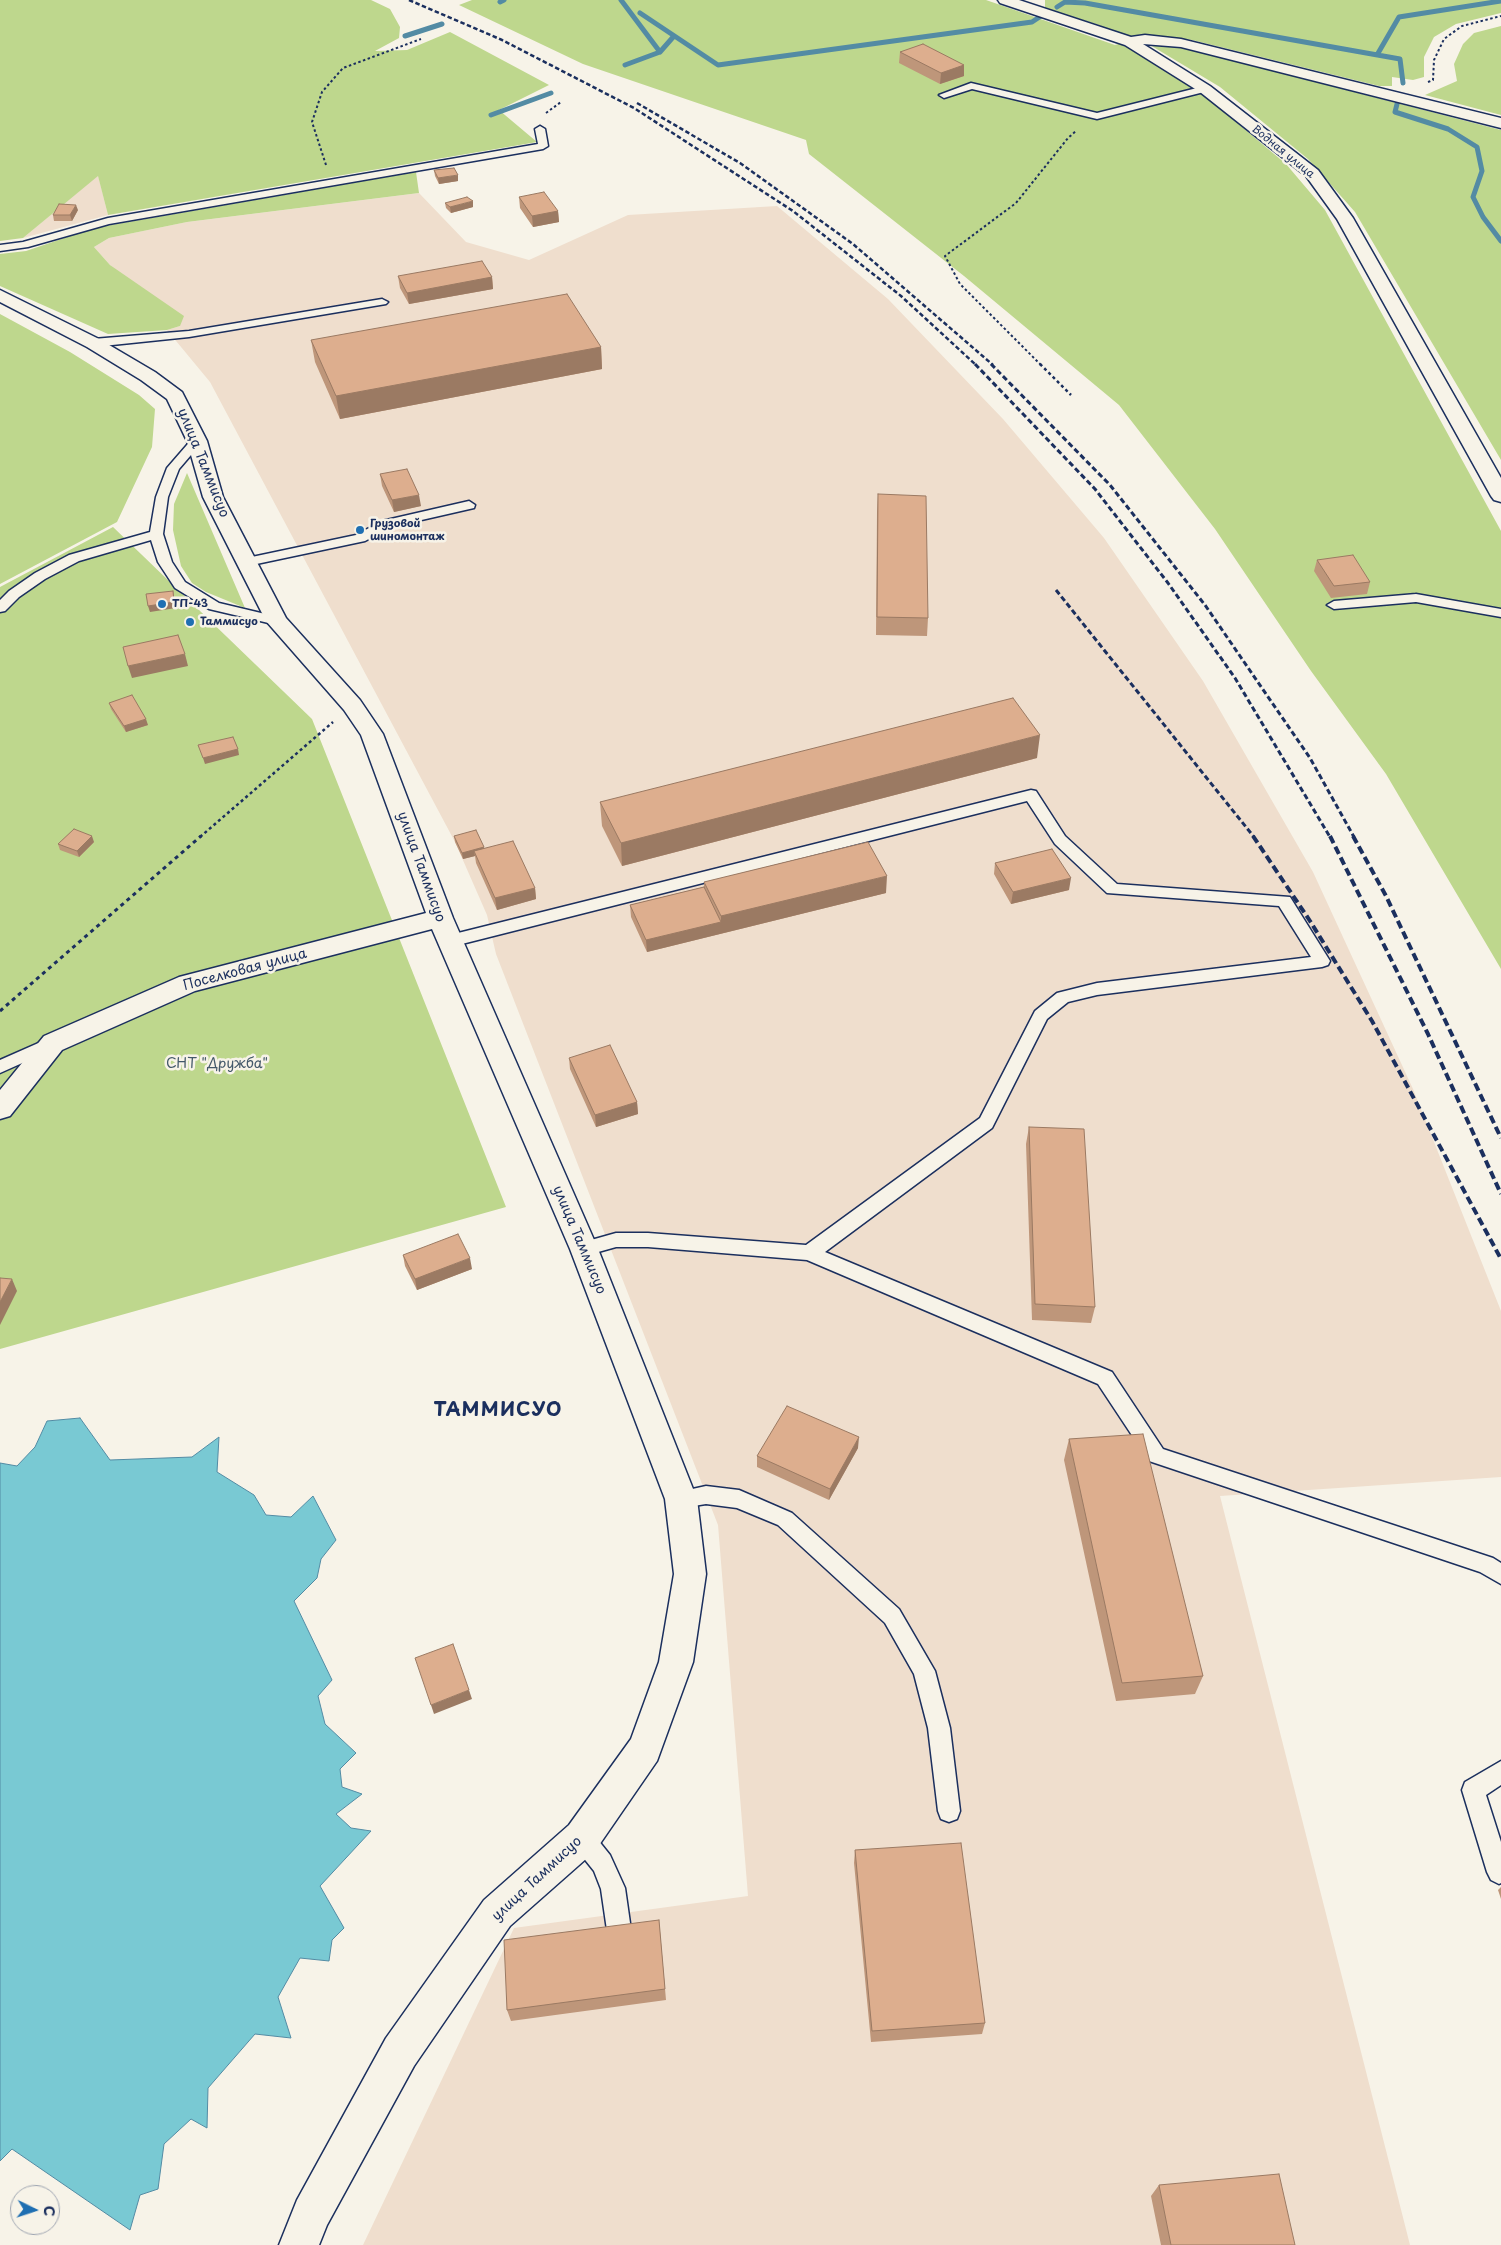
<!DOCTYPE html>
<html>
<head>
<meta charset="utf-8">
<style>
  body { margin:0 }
  #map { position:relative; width:1501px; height:2245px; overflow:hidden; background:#f7f3e8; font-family:"Playpen Sans",sans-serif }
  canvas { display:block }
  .north { position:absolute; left:10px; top:2185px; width:50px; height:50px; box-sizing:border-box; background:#f7f3e8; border:1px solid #9fa5b1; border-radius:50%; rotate:94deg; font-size:14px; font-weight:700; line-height:20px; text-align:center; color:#1b2f5e }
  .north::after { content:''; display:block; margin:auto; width:18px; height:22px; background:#1f6fb2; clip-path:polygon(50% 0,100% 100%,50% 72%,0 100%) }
</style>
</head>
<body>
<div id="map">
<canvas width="1501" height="2245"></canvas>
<div class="north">С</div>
</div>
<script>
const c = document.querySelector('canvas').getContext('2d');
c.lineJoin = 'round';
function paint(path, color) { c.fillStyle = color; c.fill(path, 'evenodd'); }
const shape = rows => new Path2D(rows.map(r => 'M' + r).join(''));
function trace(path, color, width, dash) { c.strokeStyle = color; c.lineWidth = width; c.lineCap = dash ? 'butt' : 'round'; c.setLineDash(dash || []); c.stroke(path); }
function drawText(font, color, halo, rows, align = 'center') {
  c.font = font + ' "Playpen Sans",sans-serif'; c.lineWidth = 5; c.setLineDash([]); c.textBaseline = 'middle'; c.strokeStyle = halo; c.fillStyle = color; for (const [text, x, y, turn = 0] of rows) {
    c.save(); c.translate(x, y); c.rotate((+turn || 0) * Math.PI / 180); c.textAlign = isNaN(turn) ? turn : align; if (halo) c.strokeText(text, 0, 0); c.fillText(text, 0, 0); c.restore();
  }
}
paint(shape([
  [98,175,108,215,23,238],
  [419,193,466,242,529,260,628,215,777,206,888,299,1003,419,1104,538,1203,681,1313,872,1413,1089,1501,1311,1501,1477,1220,1496,1410,2245,363,2245,514,1928,748,1896,718,1525,496,954,487,915,455,842,210,382,167,330,180,326,110,265,94,247,109,238,187,222]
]), '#efdecd');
paint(shape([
  [0,0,371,0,390,9,400,27,399,38,375,51,407,50,450,32,549,85,499,110,537,142,108,215,98,176,23,238,0,241],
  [472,0,986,0,1115,45,1122,43,1198,90,1286,164,1325,210,1501,531,1501,969,1386,774,1311,671,1215,529,1119,405,964,276,809,154,806,140,583,64,459,5],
  [1045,0,1501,0,1501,13,1456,24,1434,37,1424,57,1424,77,1413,80,1392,77,1392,86,1379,86,1192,40,1144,34,1126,37,1099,25,1045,8],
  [1501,26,1501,115,1425,95,1457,81,1454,64,1463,44,1474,33],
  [1150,45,1177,46,1501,130,1501,460,1355,212,1308,159,1220,87],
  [416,172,419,193,187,222,109,238,94,247,110,265,184,316,180,326,167,330,108,334,0,286,0,254,26,251,94,228],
  [0,314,70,352,139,395,155,409,152,447,117,522,0,584],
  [187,473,245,608,206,592,192,583,181,566,173,530,174,504],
  [113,527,312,719,506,1207,0,1349,0,587]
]), '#bed78d');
const water = shape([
  [80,1418,110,1460,192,1457,219,1437,217,1472,254,1495,266,1515,291,1517,313,1496,336,1540,321,1559,317,1578,294,1601,332,1680,318,1696,325,1724,356,1753,340,1769,342,1787,362,1794,336,1814,351,1828,371,1831,320,1886,344,1928,332,1940,329,1961,300,1958,278,1997,291,2038,255,2034,208,2088,207,2128,191,2119,164,2144,158,2189,140,2195,130,2230,12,2149,0,2161,0,1463,17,1466,35,1447,47,1421,80,1418]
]);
paint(water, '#79c9d3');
trace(water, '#538ba4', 1);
trace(shape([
  [621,0,660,52,625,65],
  [500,2,504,0],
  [1057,7,1065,2,1085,3,1400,59,1403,83],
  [640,13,718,65,1032,22,1041,16],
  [405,36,442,24],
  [660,52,674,36],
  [1377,55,1399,17,1501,1],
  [1398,100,1395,112,1448,129,1477,147,1482,171,1473,197,1483,217,1501,241],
  [491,115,551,93]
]), '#538ba4', 5);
const service = shape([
  [971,83,1097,113,1205,86,1210,89,1208,91,1097,119,972,89,944,98,939,95,971,83],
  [540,126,545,129,548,146,543,149,109,224,28,247,0,251,0,245,23,242,108,218,538,144,535,129,540,126],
  [382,299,388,302,386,304,189,337,93,347,87,343,93,339,189,331,382,299],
  [197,437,203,441,179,469,168,497,163,534,172,562,185,582,219,603,282,618,284,621,282,624,277,625,209,609,175,588,158,562,151,540,79,561,45,579,19,597,5,611,0,612,0,600,9,591,35,573,69,555,150,532,156,497,167,468,193,438,197,437],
  [469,501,475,505,474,508,391,527,365,541,247,566,240,562,247,558,356,535,382,521,469,501],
  [1416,594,1501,609,1501,617,1416,602,1334,609,1327,605,1334,601,1416,594],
  [1031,790,1036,791,1065,836,1117,884,1290,897,1330,961,1328,965,1322,967,1097,995,1068,1002,1047,1019,992,1128,825,1252,1112,1372,1163,1449,1493,1558,1501,1563,1501,1584,1480,1572,1149,1461,1098,1384,807,1260,648,1247,616,1247,584,1256,577,1254,575,1249,577,1244,616,1233,648,1233,806,1245,980,1118,1035,1011,1057,993,1097,983,1311,957,1279,906,1107,893,1055,844,1027,801,450,947,444,945,442,941,444,937,450,935,1031,790],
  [52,1037,58,1039,60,1043,58,1047,0,1073,0,1060,52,1037],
  [706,1486,739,1490,792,1513,899,1609,935,1671,950,1728,960,1811,957,1819,949,1822,941,1819,938,1811,928,1728,914,1674,885,1623,778,1525,737,1508,706,1504,681,1508,674,1505,671,1499,674,1493,706,1486],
  [1501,1761,1501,1785,1486,1795,1501,1842,1501,1883,1499,1884,1491,1880,1487,1872,1462,1790,1465,1782,1501,1761],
  [582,1827,590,1830,610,1855,625,1888,632,1937,628,1945,620,1949,612,1945,608,1937,601,1889,594,1871,574,1846,571,1838,574,1830,582,1827]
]);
const minor = shape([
  [998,0,1019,0,1131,37,1145,35,1181,39,1501,118,1501,128,1181,47,1143,44,1210,86,1318,170,1353,218,1501,478,1501,502,1494,500,1491,496,1337,219,1306,176,1200,92,1125,45,1000,3,998,0],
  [0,290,99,339,155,372,182,392,207,441,223,497,286,618,360,700,383,734,453,918,598,1249,697,1499,706,1574,693,1662,657,1761,595,1851,510,1926,414,2066,327,2225,319,2245,279,2245,297,2200,386,2038,484,1900,569,1825,631,1739,659,1662,674,1574,665,1499,570,1249,432,929,195,991,62,1050,10,1116,0,1119,0,1090,44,1036,179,977,426,913,361,735,344,710,266,621,203,497,187,441,167,399,141,380,87,347,0,302,0,290]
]);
trace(service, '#1b2f5e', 3);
trace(minor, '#1b2f5e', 3);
trace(shape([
  [1428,82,1433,80,1434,60,1444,39,1462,26,1501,16],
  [546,113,561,102],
  [326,165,312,122,322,92,343,68,421,39],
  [1041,365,960,284,945,256,1016,203,1068,138,1076,131]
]), '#1b2f5e', 2, [2.5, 2.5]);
trace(shape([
  [1040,364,1071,395],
  [200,837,333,722]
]), '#1b2f5e', 2.5, [3, 3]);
trace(shape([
  [0,1011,201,836]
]), '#1b2f5e', 3, [4, 4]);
paint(service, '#f7f3e8');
paint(minor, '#f7f3e8');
trace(shape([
  [409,0,502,40,634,108,793,211,901,296,976,365],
  [637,103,740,163,853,244,993,365]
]), '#1b2f5e', 2.5, [4.5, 2.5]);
trace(shape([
  [975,364,1095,489,1168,583,1235,678,1330,837],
  [991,364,1110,485,1205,605,1310,758,1354,837],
  [1056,590,1254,837]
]), '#1b2f5e', 3, [5.5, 3]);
trace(shape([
  [1253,836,1310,921,1372,1021,1501,1259],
  [1330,836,1428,1034,1501,1194],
  [1353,836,1386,896,1501,1138]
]), '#1b2f5e', 4, [8, 4]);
paint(shape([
  [900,52,964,65,964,76,940,84,899,63],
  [434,170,458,181,439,184,435,176],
  [519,197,558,211,559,222,533,227,520,208],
  [445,203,473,207,451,213,446,208],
  [78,210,72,221,54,221,53,215],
  [398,276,492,277,493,289,409,304,400,288],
  [311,340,601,347,602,369,340,419,315,362],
  [380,474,421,506,394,512,382,486],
  [878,494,928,618,927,636,876,635,877,512],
  [1317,560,1370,582,1367,594,1331,598,1314,571],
  [109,703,148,725,126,732,111,709],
  [1037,758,622,866,602,826,600,802],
  [454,836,484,848,535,888,536,899,497,910,476,863,475,856,463,859,455,842],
  [94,842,79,857,60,850,58,844],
  [995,863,1069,890,1011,904,994,874],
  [704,882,886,893,647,952,631,917,630,905,704,887],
  [569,1058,637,1102,638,1114,596,1127,570,1069],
  [1029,1127,1095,1307,1091,1323,1032,1320,1026,1144],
  [403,1255,472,1269,417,1290,405,1266],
  [1069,1439,1203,1676,1195,1694,1116,1701,1064,1460],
  [858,1448,829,1500,757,1467,757,1456],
  [855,1850,985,2023,982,2034,871,2042,854,1863],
  [1501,1887,1501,1899,1498,1890],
  [659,1920,666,2000,511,2021,507,2010],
  [1159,2185,1295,2245,1161,2245,1151,2196]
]), '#be967a');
paint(shape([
  [964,65,964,76,940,84,941,73],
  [458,175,458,181,439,184,438,178],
  [473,201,473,207,451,213,450,207],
  [76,205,78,210,72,221,70,215],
  [558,211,559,222,533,227,532,216],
  [492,277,493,289,409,304,407,293],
  [601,347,602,369,340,419,336,396],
  [419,495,421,506,394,512,392,500],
  [173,591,176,608,150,612,148,606],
  [185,654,188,666,132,678,128,666],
  [146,719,148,725,126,732,124,726],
  [1040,735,1037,758,622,866,621,843],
  [238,749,239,755,205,764,203,758],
  [92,836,94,842,79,857,77,851],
  [484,847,485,853,474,851,475,856,463,859,462,853],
  [887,876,886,893,647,952,646,940,721,922,721,916],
  [1071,878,1069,890,1011,904,1013,892],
  [535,888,536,899,497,910,495,898],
  [637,1102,638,1114,596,1127,595,1115],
  [470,1258,472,1269,417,1290,415,1279],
  [12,1279,17,1291,0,1325,0,1302],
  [859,1437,858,1448,829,1500,830,1489],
  [469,1690,472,1699,434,1714,431,1705]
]), '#9b7a63');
const building = shape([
  [923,44,964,65,941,73,900,52,923,44],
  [454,168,458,175,438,178,434,170,454,168],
  [544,192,558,211,532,216,519,197,544,192],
  [467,197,473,201,450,207,445,203,467,197],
  [59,204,76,205,70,215,53,215,59,204],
  [482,261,492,277,407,293,398,276,482,261],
  [567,294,601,347,336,396,311,340,567,294],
  [407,469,419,495,392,500,380,474,407,469],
  [878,494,926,496,928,618,877,617,878,494],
  [1353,555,1370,582,1334,586,1317,560,1353,555],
  [173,591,174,602,148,606,146,594,173,591],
  [178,635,185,654,128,666,123,647,178,635],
  [132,695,146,719,124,726,109,703,132,695],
  [1013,698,1040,735,621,843,600,802,1013,698],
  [233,737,238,749,203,758,198,745,233,737],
  [74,829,92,836,77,851,58,844,74,829],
  [476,830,484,847,462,853,454,836,476,830],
  [513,841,535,888,495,898,474,851,513,841],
  [868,842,887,876,721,916,704,882,868,842],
  [1052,849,1071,878,1013,892,995,863,1052,849],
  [704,887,721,922,646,940,630,905,704,887],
  [610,1045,637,1102,595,1115,569,1058,610,1045],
  [1029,1127,1084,1129,1095,1307,1035,1304,1029,1127],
  [458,1234,470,1258,415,1279,403,1255,458,1234],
  [0,1278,12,1279,0,1302,0,1278],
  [787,1406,859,1437,830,1489,757,1456,787,1406],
  [1143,1434,1203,1676,1122,1683,1069,1439,1143,1434],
  [453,1644,469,1690,431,1705,415,1658,453,1644],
  [961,1843,985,2023,872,2031,855,1850,961,1843],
  [659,1920,665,1989,507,2010,504,1940,659,1920],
  [1279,2174,1295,2245,1171,2245,1159,2185,1279,2174]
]);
paint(building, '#ddae8e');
trace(building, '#9b7a63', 1);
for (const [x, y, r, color] of [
  [360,530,5,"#1f6fb2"],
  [162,604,5,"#1f6fb2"],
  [190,622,5,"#1f6fb2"]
]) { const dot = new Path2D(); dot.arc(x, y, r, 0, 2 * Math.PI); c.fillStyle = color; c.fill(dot); trace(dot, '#f7f3e8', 2); }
drawText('11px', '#1b2f5e', '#f7f3e8', [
  ["Водная улица",1283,152,39]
]);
drawText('bold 11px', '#1b2f5e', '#f7f3e8', [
  ["Грузовой",370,524],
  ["шиномонтаж",370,537],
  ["ТП-43",172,604],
  ["Таммисуо",200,622]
], 'left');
drawText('14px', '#1b2f5e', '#f7f3e8', [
  ["улица Таммисуо",203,463,68],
  ["улица Таммисуо",421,867,70],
  ["Поселковая улица",245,970,-15],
  ["улица Таммисуо",579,1240,67],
  ["улица Таммисуо",537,1879,-43]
]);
drawText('14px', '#44596a', '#f7f3e8', [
  ["СНТ \"Дружба\"",217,1064]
]);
c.letterSpacing = '1px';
drawText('bold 19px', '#1b2f5e', '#f7f3e8', [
  ["ТАММИСУО",498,1411]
]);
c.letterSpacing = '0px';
</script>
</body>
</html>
